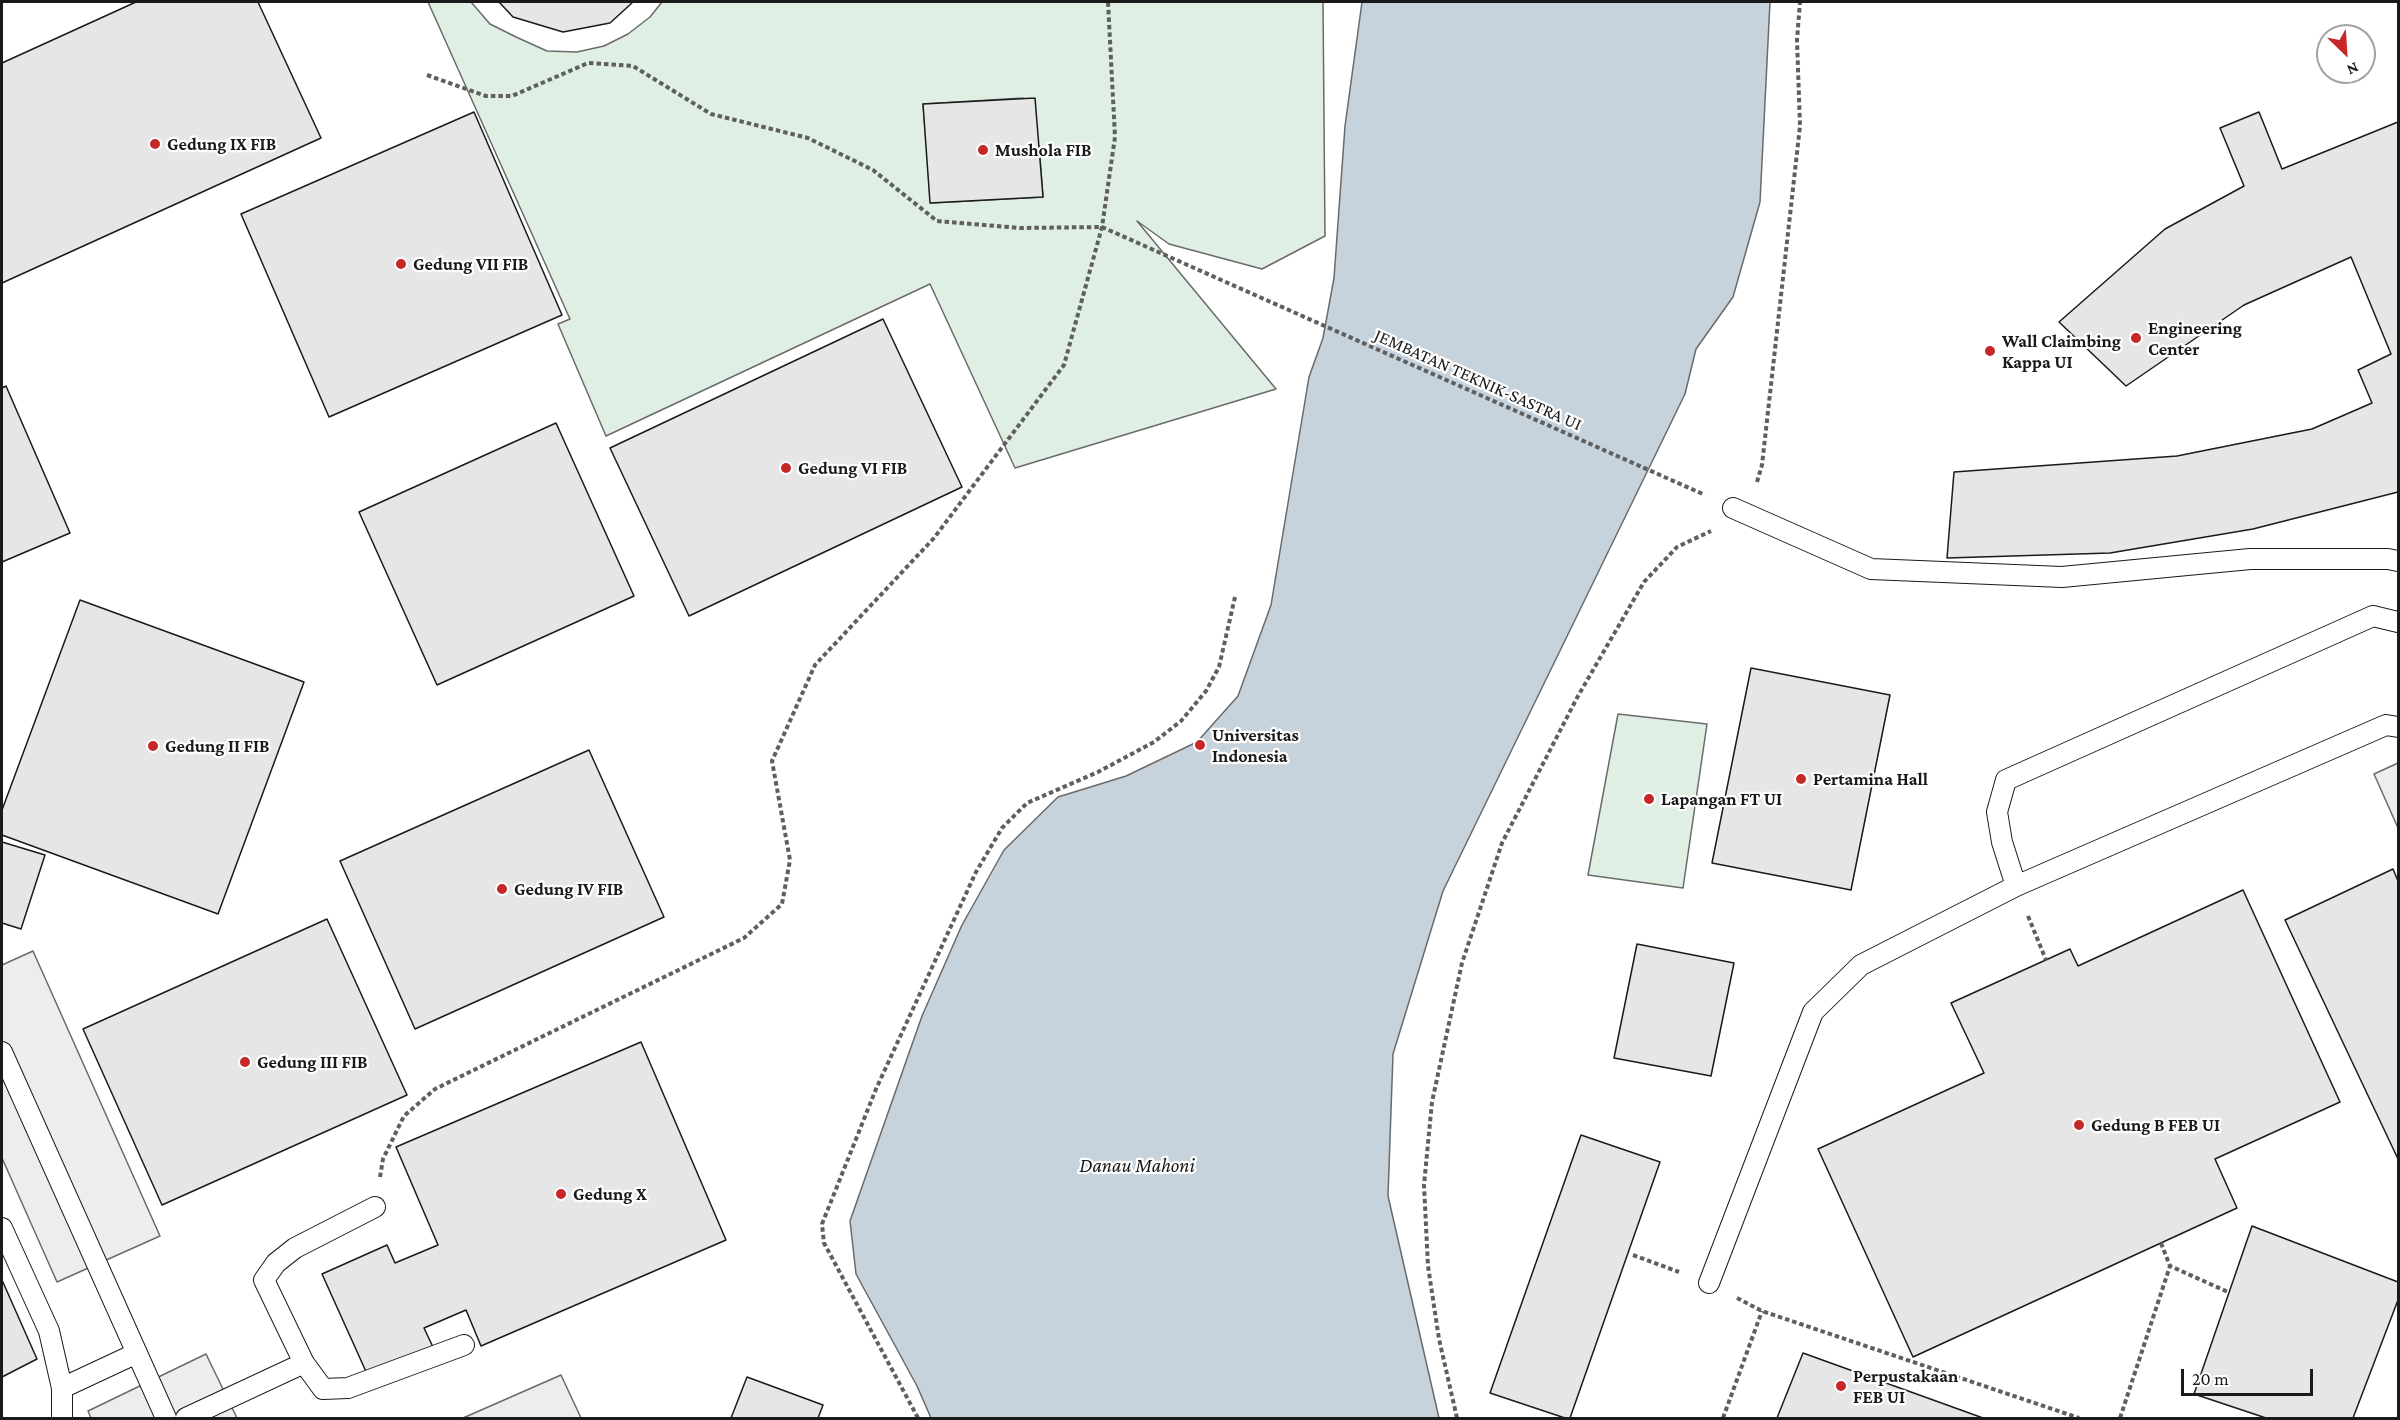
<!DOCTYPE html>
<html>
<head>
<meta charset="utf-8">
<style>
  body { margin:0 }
  #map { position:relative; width:2400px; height:1420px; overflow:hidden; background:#fff; font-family:"Crimson Pro",serif }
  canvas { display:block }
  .frame { position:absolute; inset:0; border:3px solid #1a1a1a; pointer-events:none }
  .north { position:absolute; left:2316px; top:24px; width:60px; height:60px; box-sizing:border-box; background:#fff; border:2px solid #a3a3a3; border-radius:50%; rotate:155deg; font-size:16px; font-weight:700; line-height:24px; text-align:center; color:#1a1a1a }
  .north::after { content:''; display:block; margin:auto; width:21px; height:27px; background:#c62828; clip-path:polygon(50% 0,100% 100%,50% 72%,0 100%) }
  .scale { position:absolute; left:2181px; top:1369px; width:132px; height:27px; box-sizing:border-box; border:3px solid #1a1a1a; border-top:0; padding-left:8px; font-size:18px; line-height:21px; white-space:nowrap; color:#1a1a1a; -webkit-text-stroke:4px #fff; paint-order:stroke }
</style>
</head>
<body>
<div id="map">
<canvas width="2400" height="1420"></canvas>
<div class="frame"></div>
<div class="north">N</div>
<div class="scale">20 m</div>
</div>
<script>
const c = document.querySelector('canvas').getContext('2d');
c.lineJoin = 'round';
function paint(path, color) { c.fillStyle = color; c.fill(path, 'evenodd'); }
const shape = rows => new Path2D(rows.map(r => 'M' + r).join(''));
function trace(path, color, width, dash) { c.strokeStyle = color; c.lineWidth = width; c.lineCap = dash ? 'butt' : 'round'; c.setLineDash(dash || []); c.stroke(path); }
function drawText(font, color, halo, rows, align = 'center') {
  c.font = font + ' "Crimson Pro",serif'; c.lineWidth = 4.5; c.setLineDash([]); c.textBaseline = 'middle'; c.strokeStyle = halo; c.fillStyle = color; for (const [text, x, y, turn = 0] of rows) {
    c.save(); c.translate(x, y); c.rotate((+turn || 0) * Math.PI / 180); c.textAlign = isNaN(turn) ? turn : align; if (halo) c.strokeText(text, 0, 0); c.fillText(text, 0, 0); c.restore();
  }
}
const green = shape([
  [428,2,471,2,490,24,516,37,547,51,577,52,604,46,628,34,650,17,662,2,1323,2,1325,236,1262,269,1169,244,1137,221,1276,389,1015,468,930,284,606,436,558,324,570,319,428,2],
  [1023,98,1029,138,1039,146,1043,197,931,203,923,104,1023,98],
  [1618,714,1707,724,1683,888,1588,875,1618,714]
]);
paint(green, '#e0efe3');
trace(green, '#6a6a6a', 1.5);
const parking = shape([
  [2398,763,2398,828,2374,774,2398,763],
  [33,951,160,1236,57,1282,2,1158,2,965,33,951],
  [206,1354,237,1418,91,1418,88,1411,206,1354],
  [561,1375,581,1418,463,1418,561,1375]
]);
paint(parking, '#ededed');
trace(parking, '#6a6a6a', 1.5);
const water = shape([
  [1362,2,1770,2,1760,202,1733,297,1696,349,1685,394,1443,891,1393,1054,1388,1196,1439,1418,931,1418,917,1386,856,1274,850,1221,922,1016,962,925,1004,850,1058,797,1126,776,1197,742,1238,696,1271,605,1309,377,1323,338,1334,278,1345,126,1362,2]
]);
paint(water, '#c6d2dc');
trace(water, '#6a6a6a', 1.5);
const building = shape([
  [136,2,258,2,321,138,2,283,2,63,136,2],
  [499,2,633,2,610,23,563,32,513,17,499,2],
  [1035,98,1043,197,930,203,923,104,1035,98],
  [474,112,562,315,329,417,241,214,474,112],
  [2259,112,2282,169,2398,122,2398,492,2253,529,2110,553,1947,558,1954,472,2177,456,2312,429,2372,403,2358,370,2391,354,2351,257,2244,305,2126,386,2059,322,2165,229,2244,186,2220,128,2259,112],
  [883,319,962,487,689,616,610,448,883,319],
  [6,386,70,533,2,562,2,388,6,386],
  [556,423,634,596,437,685,359,512,556,423],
  [80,600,304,682,218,914,2,835,2,810,80,600],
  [1751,668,1890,695,1851,890,1712,863,1751,668],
  [589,750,664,917,415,1029,340,861,589,750],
  [2,842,45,855,21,929,2,923,2,842],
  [2393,869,2398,881,2398,1159,2285,920,2393,869],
  [2243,890,2340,1102,2215,1159,2237,1208,1913,1357,1818,1149,1984,1073,1951,1003,2070,949,2078,966,2243,890],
  [327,919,407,1095,162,1205,83,1029,327,919],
  [1637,944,1734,963,1711,1076,1614,1058,1637,944],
  [641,1042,726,1240,481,1346,466,1310,424,1328,433,1347,368,1376,322,1274,387,1245,395,1263,438,1245,396,1147,641,1042],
  [1581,1135,1660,1162,1570,1418,1565,1418,1490,1393,1581,1135],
  [2252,1226,2398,1282,2398,1300,2353,1418,2266,1418,2194,1394,2252,1226],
  [2,1280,37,1359,2,1377,2,1280],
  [1803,1353,1983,1418,1777,1418,1803,1353],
  [747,1377,823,1405,818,1418,731,1418,747,1377]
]);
paint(building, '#e6e6e6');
trace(building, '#1a1a1a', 1.5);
const lane = shape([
  [1733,508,1871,569,2062,577,2250,559,2388,559,2398,561],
  [2016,886,2002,842,1997,812,2006,780,2373,616,2398,622],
  [2,1052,166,1418],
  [375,1207,295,1248,276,1263,264,1280,304,1363,323,1389,348,1388,464,1345],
  [2,1228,49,1331,62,1388,62,1418],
  [1709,1283,1813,1012,1861,965,2016,886,2386,725,2398,727],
  [62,1388,137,1353],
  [186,1418,304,1363]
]);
trace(lane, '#1a1a1a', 22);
trace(shape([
  [427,75,486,96,512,96,588,63,633,66,711,114,808,138,873,170,937,221,1020,228,1102,227,1705,495],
  [1757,482,1762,465,1800,126,1797,40,1800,2],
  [2028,916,2046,960],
  [380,1177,383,1159,404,1116,435,1089,744,938,782,904,790,860,772,761,815,665,934,538,1064,365,1102,227,1115,137,1108,2],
  [2161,1243,2170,1266,2228,1292],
  [1633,1255,1679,1272],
  [1737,1298,1762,1311,2079,1418],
  [918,1418,824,1243,822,1224,876,1089,976,872,1002,828,1027,803,1098,772,1154,742,1181,721,1206,691,1219,667,1235,597],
  [1457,1418,1439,1339,1428,1266,1424,1185,1432,1102,1462,963,1502,843,1578,696,1644,582,1677,547,1711,531],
  [1723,1418,1762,1311],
  [2120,1418,2170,1266]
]), '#5f5f5f', 4, [4.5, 3]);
trace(lane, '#fff', 20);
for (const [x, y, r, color] of [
  [155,144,6,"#c62828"],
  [983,150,6,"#c62828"],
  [401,264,6,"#c62828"],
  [2136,338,6,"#c62828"],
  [1990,351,6,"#c62828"],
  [786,468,6,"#c62828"],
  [1200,745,6,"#c62828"],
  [153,746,6,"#c62828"],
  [1801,779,6,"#c62828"],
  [1649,799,6,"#c62828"],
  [502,889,6,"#c62828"],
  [245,1062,6,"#c62828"],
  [2079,1125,6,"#c62828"],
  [561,1194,6,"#c62828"],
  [1841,1386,6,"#c62828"]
]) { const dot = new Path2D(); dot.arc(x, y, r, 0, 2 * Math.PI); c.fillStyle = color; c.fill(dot); trace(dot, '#fff', 2); }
drawText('bold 18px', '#1a1a1a', '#fff', [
  ["Gedung IX FIB",167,144],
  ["Mushola FIB",995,150],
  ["Gedung VII FIB",413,264],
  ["Engineering",2148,328],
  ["Center",2148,349],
  ["Wall Claimbing",2002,341],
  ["Kappa UI",2002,362],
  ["Gedung VI FIB",798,468],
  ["Universitas",1212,735],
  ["Indonesia",1212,756],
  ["Gedung II FIB",165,746],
  ["Pertamina Hall",1813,779],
  ["Lapangan FT UI",1661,799],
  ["Gedung IV FIB",514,889],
  ["Gedung III FIB",257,1062],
  ["Gedung B FEB UI",2091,1125],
  ["Gedung X",573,1194],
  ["Perpustakaan",1853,1376],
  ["FEB UI",1853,1397]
], 'left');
drawText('18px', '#1a1a1a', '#fff', [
  ["JEMBATAN TEKNIK-SASTRA UI",1478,380,24]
]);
drawText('italic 20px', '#1a1a1a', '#fff', [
  ["Danau Mahoni",1137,1166]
]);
</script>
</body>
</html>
